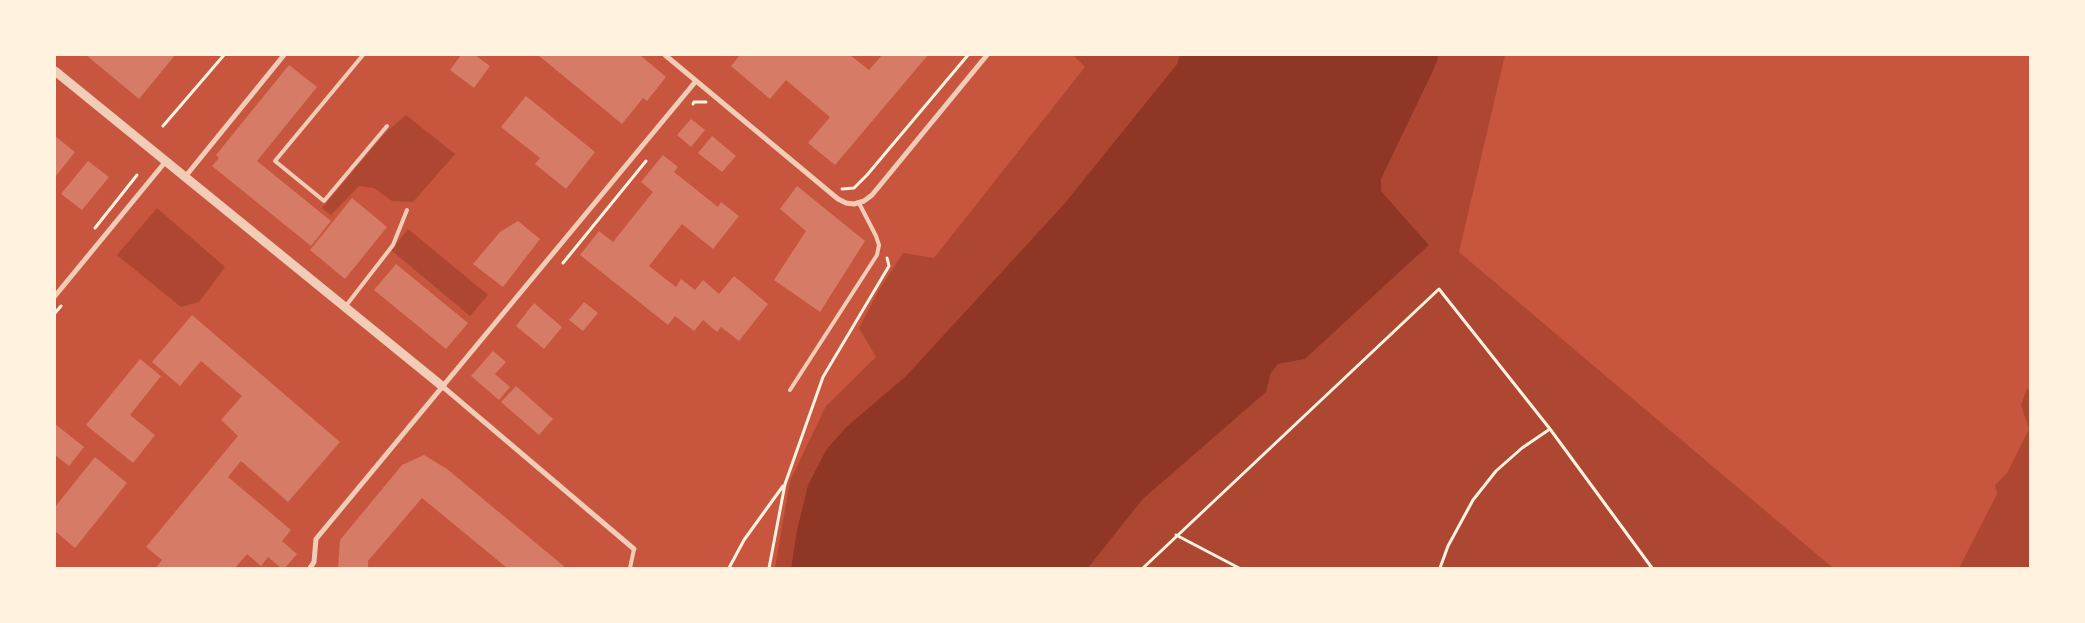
<!DOCTYPE html>
<html>
<head>
<meta charset="utf-8">
<style>
  body { margin:0 }
  #map { position:relative; width:2085px; height:623px; overflow:hidden; background:#c8553d; font-family:Lato,sans-serif }
  canvas { display:block }
  .frame { position:absolute; inset:0; border:56px solid #fff3e0; pointer-events:none }
</style>
</head>
<body>
<div id="map">
<canvas width="2085" height="623"></canvas>
<div class="frame"></div>
</div>
<script>
const c = document.querySelector('canvas').getContext('2d');
c.lineJoin = 'round';
function paint(path, color) { c.fillStyle = color; c.fill(path, 'evenodd'); }
const shape = rows => new Path2D(rows.map(r => 'M' + r).join(''));
function trace(path, color, width, dash) { c.strokeStyle = color; c.lineWidth = width; c.lineCap = dash ? 'butt' : 'round'; c.setLineDash(dash || []); c.stroke(path); }
paint(shape([
  [1073,55,1180,55,1177,64,1064,204,906,376,845,428,826,450,808,485,797,528,791,568,775,568,790,481,826,406,876,357,859,328,879,290,903,253,934,258,1085,67],
  [1439,55,1505,55,1459,252,1833,568,1088,568,1143,499,1165,480,1167,471,1177,469,1266,392,1271,373,1278,364,1305,359,1429,245,1381,191,1381,179,1434,69],
  [406,115,455,154,413,202,392,201,374,188,359,186,331,215,322,208,385,133],
  [157,208,225,267,199,302,181,307,117,255],
  [408,229,488,295,470,316,391,250],
  [2027,389,2030,390,2030,568,1959,568,1997,494,1995,485,2007,473,2029,429,2021,405]
]), '#ae4732');
paint(shape([
  [1180,55,1439,55,1434,69,1381,179,1381,191,1429,245,1305,359,1278,364,1271,373,1266,392,1143,499,1088,568,791,568,797,529,808,485,826,450,845,428,906,376,1064,204,1177,64]
]), '#8f3625');
paint(shape([
  [86,55,175,55,139,99],
  [461,55,475,55,490,66,474,88,450,70],
  [538,55,640,55,666,77,647,101,643,98,622,124],
  [740,55,850,55,869,70,882,55,928,55,835,165,808,143,830,117,786,80,770,99,731,66],
  [289,65,317,87,257,161,331,221,311,246,212,166,219,158,216,155],
  [526,96,595,152,566,189,535,164,540,158,501,127],
  [691,119,705,130,691,147,677,135],
  [55,136,75,152,55,177],
  [712,136,736,156,722,172,698,153],
  [663,155,678,167,674,172,718,207,721,202,739,216,713,249,682,224,649,266,676,287,681,279,695,290,703,280,719,294,734,276,768,304,739,341,721,327,717,332,703,320,694,331,675,316,668,325,580,255,599,231,613,242,653,192,641,182],
  [88,161,109,177,82,210,61,194],
  [797,186,865,241,820,312,774,280,806,231,780,209],
  [352,198,387,227,345,279,310,250],
  [518,221,540,239,503,287,473,264,500,232],
  [396,264,468,323,446,349,374,290],
  [584,302,598,313,583,331,569,320],
  [534,303,562,327,544,349,516,326],
  [192,315,340,442,288,502,241,461,228,477,291,530,282,541,297,554,285,568,281,568,268,557,261,566,247,554,235,568,156,568,162,560,146,547,238,436,221,420,242,396,201,361,180,386,152,362],
  [493,351,506,362,495,374,510,387,499,400,471,376],
  [140,359,161,376,130,415,155,435,133,463,86,425],
  [516,386,553,419,539,435,501,402],
  [55,424,84,447,69,466,55,455],
  [424,455,447,469,566,568,507,568,422,498,368,561,368,568,338,568,340,540,402,465],
  [95,457,127,483,75,548,55,531,55,507]
]), '#d67c66');
trace(shape([
  [693,104,694,102,706,102],
  [163,126,224,55],
  [842,189,854,188,867,175,968,55],
  [95,228,137,175],
  [563,263,646,161],
  [55,313,61,306],
  [1176,535,1239,568],
  [729,568,744,540,783,486],
  [769,568,785,484,823,377,889,266,887,258],
  [1143,568,1439,289,1550,429,1652,568],
  [1440,568,1448,546,1473,500,1496,471,1522,448,1550,429]
]), '#fff3e0', 3);
trace(shape([
  [363,55,275,161,324,201,387,126],
  [345,307,393,245,407,210],
  [790,390,877,255,879,245,876,236,859,203],
  [630,568,634,549]
]), '#f1ccb7', 4);
trace(shape([
  [665,55,838,199,846,203,854,204,864,201,872,195,987,55],
  [185,177,284,55],
  [55,296,166,161],
  [442,386,634,549],
  [310,568,314,562,316,539,696,81]
]), '#f1ccb7', 5);
trace(shape([
  [55,71,442,386]
]), '#f1ccb7', 9);
</script>
</body>
</html>
